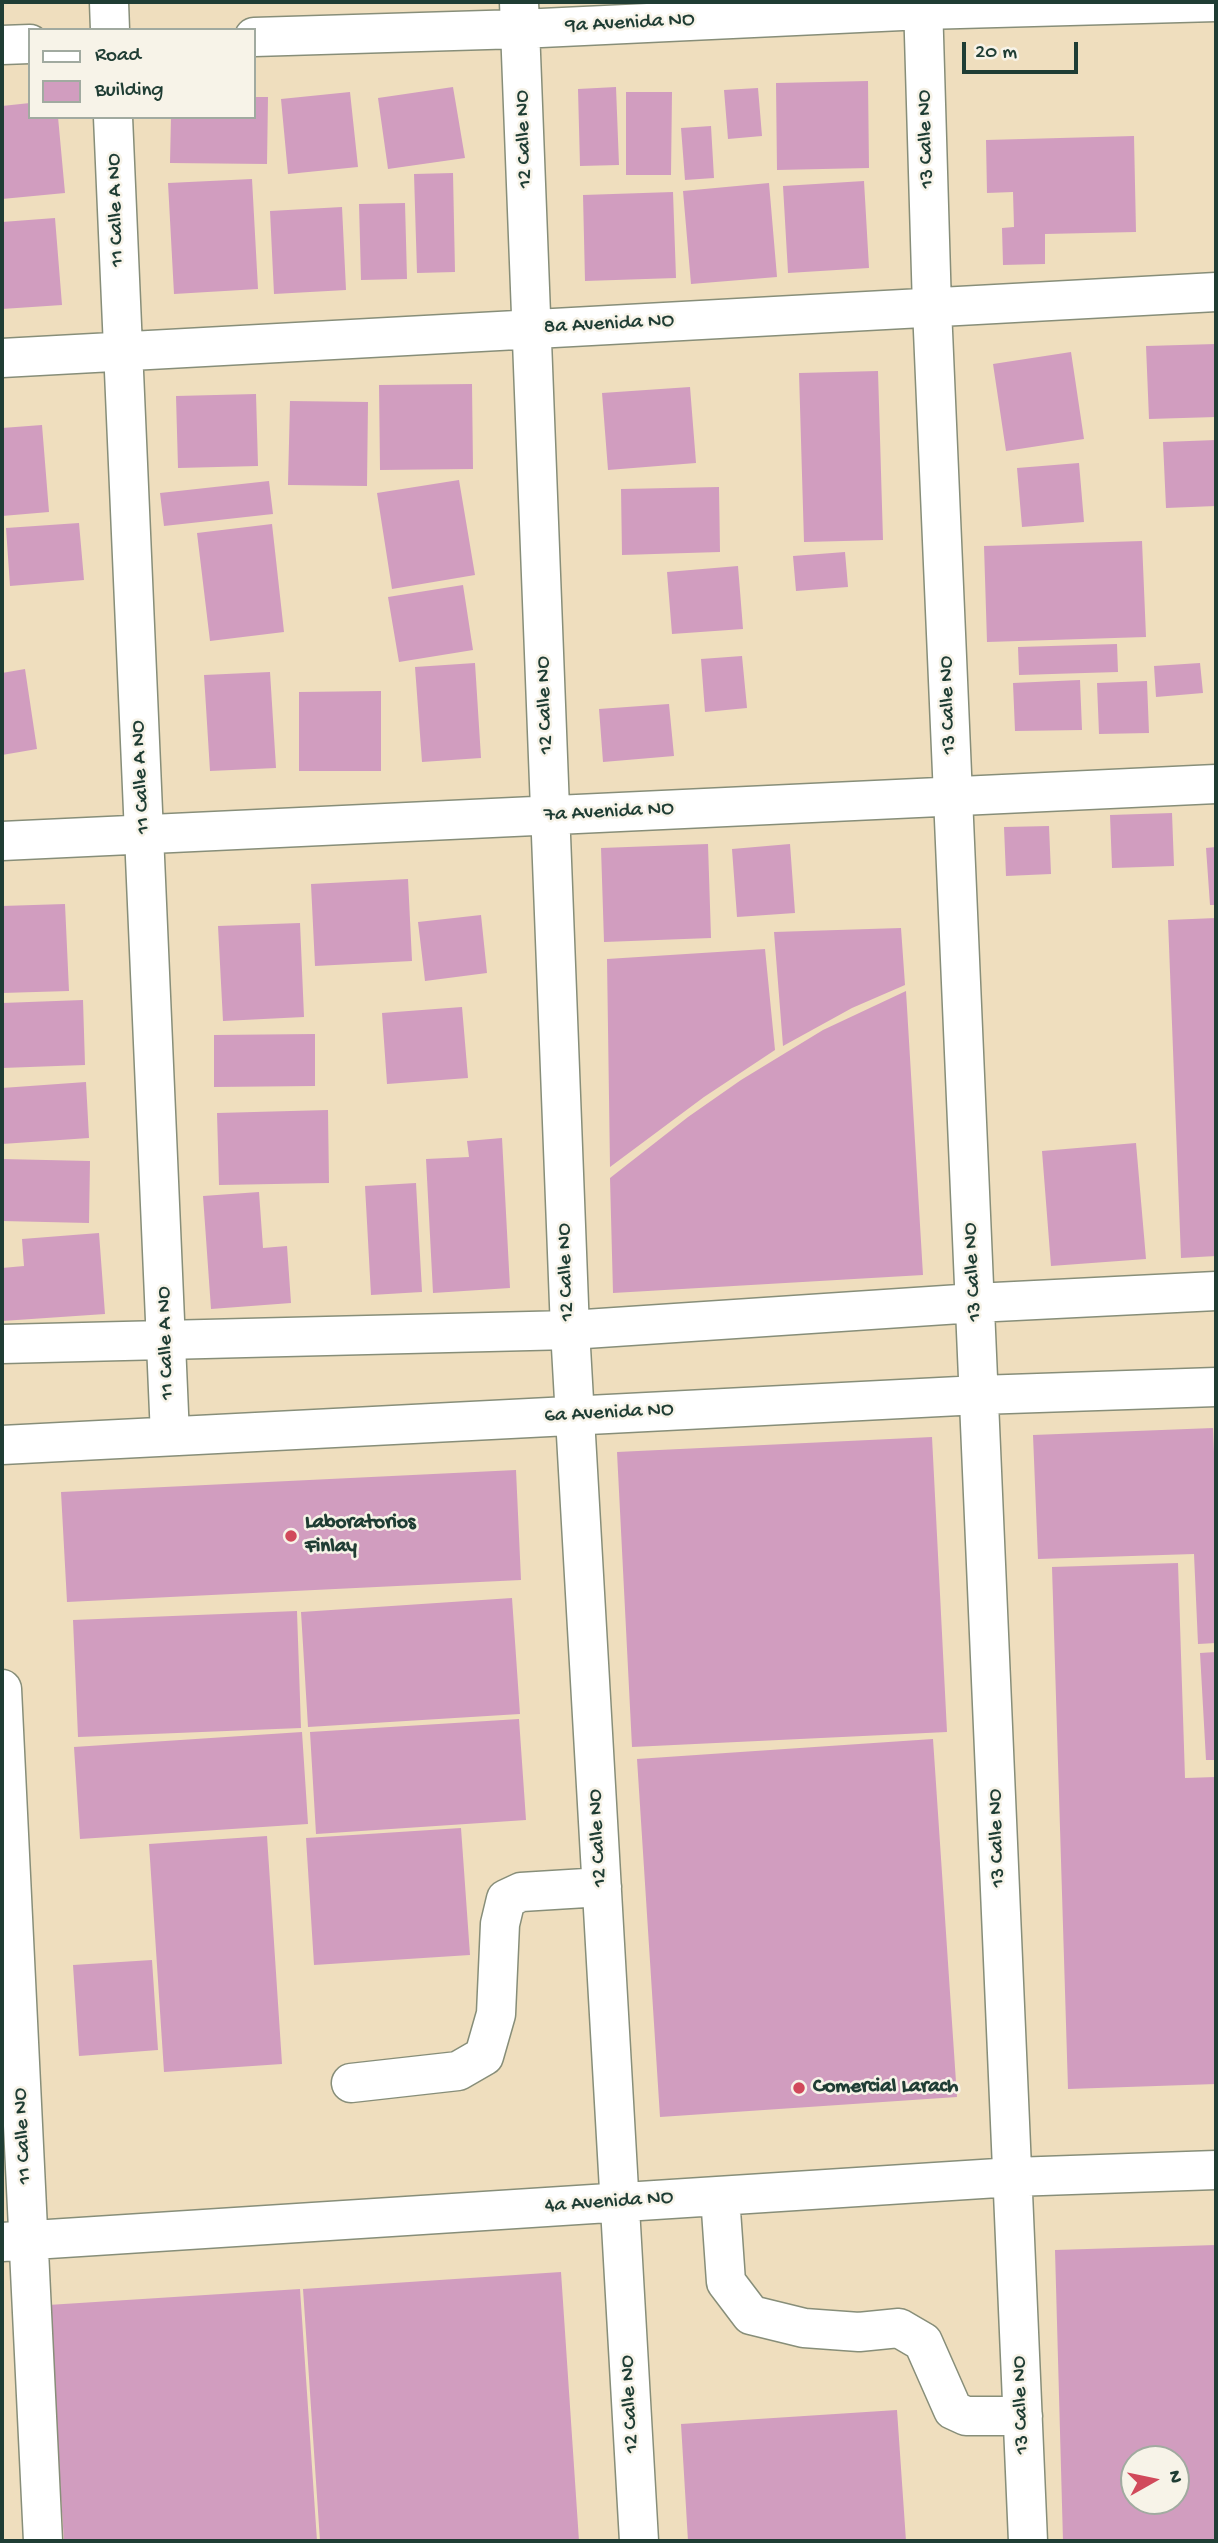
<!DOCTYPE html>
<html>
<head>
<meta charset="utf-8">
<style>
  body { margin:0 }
  #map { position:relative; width:1218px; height:2543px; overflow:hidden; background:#efdebe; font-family:"Gochi Hand",sans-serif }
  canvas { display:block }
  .frame { position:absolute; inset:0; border:4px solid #1f3d34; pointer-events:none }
  .legend { position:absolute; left:28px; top:28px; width:228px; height:91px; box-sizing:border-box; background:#f7f3e8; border:2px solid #a1aaa0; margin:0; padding:9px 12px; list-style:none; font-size:21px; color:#1f3d34 }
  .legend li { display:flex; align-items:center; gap:14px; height:35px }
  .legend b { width:35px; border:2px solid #a1aaa0 }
  .north { position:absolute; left:1120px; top:2445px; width:70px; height:70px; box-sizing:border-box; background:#f7f3e8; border:2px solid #a1aaa0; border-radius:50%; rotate:81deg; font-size:19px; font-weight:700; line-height:28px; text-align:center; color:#1f3d34 }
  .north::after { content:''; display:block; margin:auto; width:24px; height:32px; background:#d1495b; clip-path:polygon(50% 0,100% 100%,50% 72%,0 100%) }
  .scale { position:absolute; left:962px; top:42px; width:116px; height:32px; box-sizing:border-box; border:4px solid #1f3d34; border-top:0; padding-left:9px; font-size:21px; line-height:24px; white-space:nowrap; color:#1f3d34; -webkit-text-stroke:5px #f7f3e8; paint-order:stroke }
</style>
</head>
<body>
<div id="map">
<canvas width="1218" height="2543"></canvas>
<div class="frame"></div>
<ul class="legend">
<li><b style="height:9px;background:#fff"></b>Road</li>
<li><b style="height:19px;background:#d19dbf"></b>Building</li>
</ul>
<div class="north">N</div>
<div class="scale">20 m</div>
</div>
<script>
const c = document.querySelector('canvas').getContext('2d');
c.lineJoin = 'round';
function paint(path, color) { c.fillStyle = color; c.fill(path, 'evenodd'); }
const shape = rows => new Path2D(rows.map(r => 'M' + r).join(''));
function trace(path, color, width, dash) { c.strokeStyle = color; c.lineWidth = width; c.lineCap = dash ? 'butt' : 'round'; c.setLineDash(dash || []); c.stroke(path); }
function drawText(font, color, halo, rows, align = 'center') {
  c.font = font + ' "Gochi Hand",sans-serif'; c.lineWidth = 5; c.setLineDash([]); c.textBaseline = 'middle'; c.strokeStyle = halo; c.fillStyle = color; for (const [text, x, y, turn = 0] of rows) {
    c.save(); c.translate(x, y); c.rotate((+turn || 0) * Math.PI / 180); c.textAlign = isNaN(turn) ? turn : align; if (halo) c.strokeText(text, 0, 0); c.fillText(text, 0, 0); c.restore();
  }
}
paint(shape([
  [868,81,869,168,777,170,776,83],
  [453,87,465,158,388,169,378,98],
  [616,87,619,165,580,166,578,89],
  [758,88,762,136,728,139,724,90],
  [350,92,358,167,288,174,281,99],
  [626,92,672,92,671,175,626,175],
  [254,97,268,97,267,164,170,163,171,117,254,117],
  [30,103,30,117,58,117,65,193,2,199,2,106],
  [711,126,714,178,685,180,681,128],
  [1134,136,1136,232,1045,234,1045,264,1003,265,1002,228,1014,227,1013,192,987,193,986,140],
  [453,173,455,272,417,273,414,174],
  [252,179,258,289,174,294,168,183],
  [864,181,869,268,788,273,783,186],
  [769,183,777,277,691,284,683,191],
  [673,192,676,278,585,281,583,195],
  [405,203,407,279,361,280,359,204],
  [342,207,346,290,274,294,270,211],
  [55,218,62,305,2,309,2,222],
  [1216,344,1216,417,1149,419,1146,346],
  [1071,352,1084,439,1006,451,993,364],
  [878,371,883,540,804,542,799,373],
  [472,384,473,469,380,470,379,385],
  [690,387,696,463,608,470,602,393],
  [256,394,258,466,178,468,176,396],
  [290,401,368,402,367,486,288,485],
  [42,425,49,512,2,516,2,428],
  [1216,440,1216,506,1166,508,1163,442],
  [1079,463,1084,522,1022,527,1017,468],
  [459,480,475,575,392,589,377,493],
  [269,481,273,514,164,526,160,493],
  [719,487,720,552,622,555,621,489],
  [79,523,84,580,10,586,6,528],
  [272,524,284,632,210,641,197,533],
  [1142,541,1146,637,987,642,984,546],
  [845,552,848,587,796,591,793,556],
  [738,566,743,629,672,634,667,572],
  [463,585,473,650,399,662,388,597],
  [1117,644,1118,672,1019,675,1018,647],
  [742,656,747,708,705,712,701,659],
  [475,663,481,758,422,762,415,667],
  [1200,663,1203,693,1156,697,1154,666],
  [25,669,37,749,2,755,2,673],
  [270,672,276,768,210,771,204,675],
  [1080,680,1082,730,1015,731,1013,683],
  [1147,681,1149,733,1099,734,1097,683],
  [381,691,381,771,299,771,299,692],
  [669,704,674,756,603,762,599,709],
  [1172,813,1174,866,1112,868,1110,815],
  [1049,826,1051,874,1006,876,1004,827],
  [708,844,711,938,604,942,601,848],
  [790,844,795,913,737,917,732,849],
  [1216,847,1216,905,1210,905,1206,848],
  [408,879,412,961,315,966,311,884],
  [65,904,69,991,2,993,2,906],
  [481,915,487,973,425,981,418,922],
  [1216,918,1216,1256,1181,1258,1168,920],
  [300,923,304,1017,223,1021,218,926],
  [901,928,905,985,852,1008,783,1046,774,932],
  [765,949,775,1050,704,1097,610,1167,607,959],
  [906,991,923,1275,613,1293,610,1178,688,1117,741,1080,823,1030],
  [83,1000,85,1065,2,1068,2,1003],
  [462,1007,468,1078,387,1084,382,1013],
  [315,1034,315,1086,214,1087,214,1035],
  [86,1082,89,1138,2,1144,2,1088],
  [328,1110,329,1183,219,1185,217,1113],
  [502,1138,510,1288,433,1293,426,1159,469,1157,467,1141],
  [1136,1143,1146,1259,1051,1266,1042,1151],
  [2,1159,90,1161,89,1223,2,1221],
  [416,1183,422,1292,371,1295,365,1186],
  [259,1192,263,1248,287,1246,291,1303,211,1309,203,1196],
  [99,1233,105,1314,2,1321,2,1268,24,1266,22,1239],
  [1213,1428,1216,1503,1216,1643,1198,1644,1194,1554,1038,1559,1033,1435],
  [932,1437,947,1732,632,1747,617,1452],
  [516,1470,521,1580,67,1602,61,1492],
  [1178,1563,1185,1778,1216,1777,1216,2084,1068,2089,1052,1567],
  [512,1598,520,1714,308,1727,301,1612],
  [297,1611,301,1728,78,1737,73,1620],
  [1216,1652,1216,1760,1206,1760,1200,1653],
  [519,1719,526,1820,316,1834,310,1732],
  [302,1732,308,1824,80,1839,74,1747],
  [933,1739,957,2097,660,2117,637,1759],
  [461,1828,470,1955,314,1965,306,1838],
  [267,1836,282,2064,164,2072,149,1844],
  [152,1960,158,2050,79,2056,73,1965],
  [1216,2245,1216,2541,1063,2541,1055,2250],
  [1134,2459,1176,2459,1176,2501,1134,2501],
  [561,2272,579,2541,320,2541,303,2289],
  [300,2289,317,2541,64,2541,48,2305],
  [897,2410,906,2541,688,2541,681,2424]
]), '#d19dbf');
const minor = shape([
  [109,2,110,30],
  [519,2,570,1330,639,2541],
  [923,2,932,308,1028,2541],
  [254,37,520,29,923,10,1216,2],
  [2,45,30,44],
  [113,117,170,1436],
  [2,358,1216,292],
  [2,841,1216,784],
  [2,1344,570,1330,975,1303,1216,1291],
  [2,1445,979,1395,1216,1387],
  [2,1689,43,2541],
  [351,2083,458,2071,484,2056,496,2014,500,1924,506,1899,521,1892,602,1887],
  [720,2196,726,2282,751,2315,804,2328,859,2332,899,2328,923,2342,953,2410,966,2416,1023,2416],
  [2,2242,1013,2177,1216,2170]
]);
trace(minor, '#878e79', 41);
trace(minor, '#fff', 38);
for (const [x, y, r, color] of [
  [291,1536,7,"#d1495b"],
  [799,2088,7,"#d1495b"]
]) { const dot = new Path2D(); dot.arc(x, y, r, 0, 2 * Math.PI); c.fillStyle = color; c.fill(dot); trace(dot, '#f7f3e8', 2.5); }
drawText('21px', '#1f3d34', '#f7f3e8', [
  ["9a Avenida NO",630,24,-3],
  ["12 Calle NO",525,139,-92],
  ["13 Calle NO",927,139,-92],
  ["11 Calle A NO",117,210,-92],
  ["8a Avenida NO",609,325,-3],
  ["12 Calle NO",546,705,-92],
  ["13 Calle NO",949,705,-92],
  ["11 Calle A NO",142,777,-93],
  ["7a Avenida NO",609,813,-3],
  ["12 Calle NO",567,1272,-92],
  ["13 Calle NO",974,1272,-93],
  ["11 Calle A NO",167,1343,-92],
  ["6a Avenida NO",609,1414,-3],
  ["12 Calle NO",599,1838,-93],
  ["13 Calle NO",998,1838,-92],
  ["11 Calle NO",24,2136,-93],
  ["4a Avenida NO",609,2203,-4],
  ["12 Calle NO",631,2404,-93],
  ["13 Calle NO",1022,2405,-92]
]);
drawText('bold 21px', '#1f3d34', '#f7f3e8', [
  ["Laboratorios",305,1524],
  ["Finlay",305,1548],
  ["Comercial Larach",813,2088]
], 'left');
</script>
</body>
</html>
